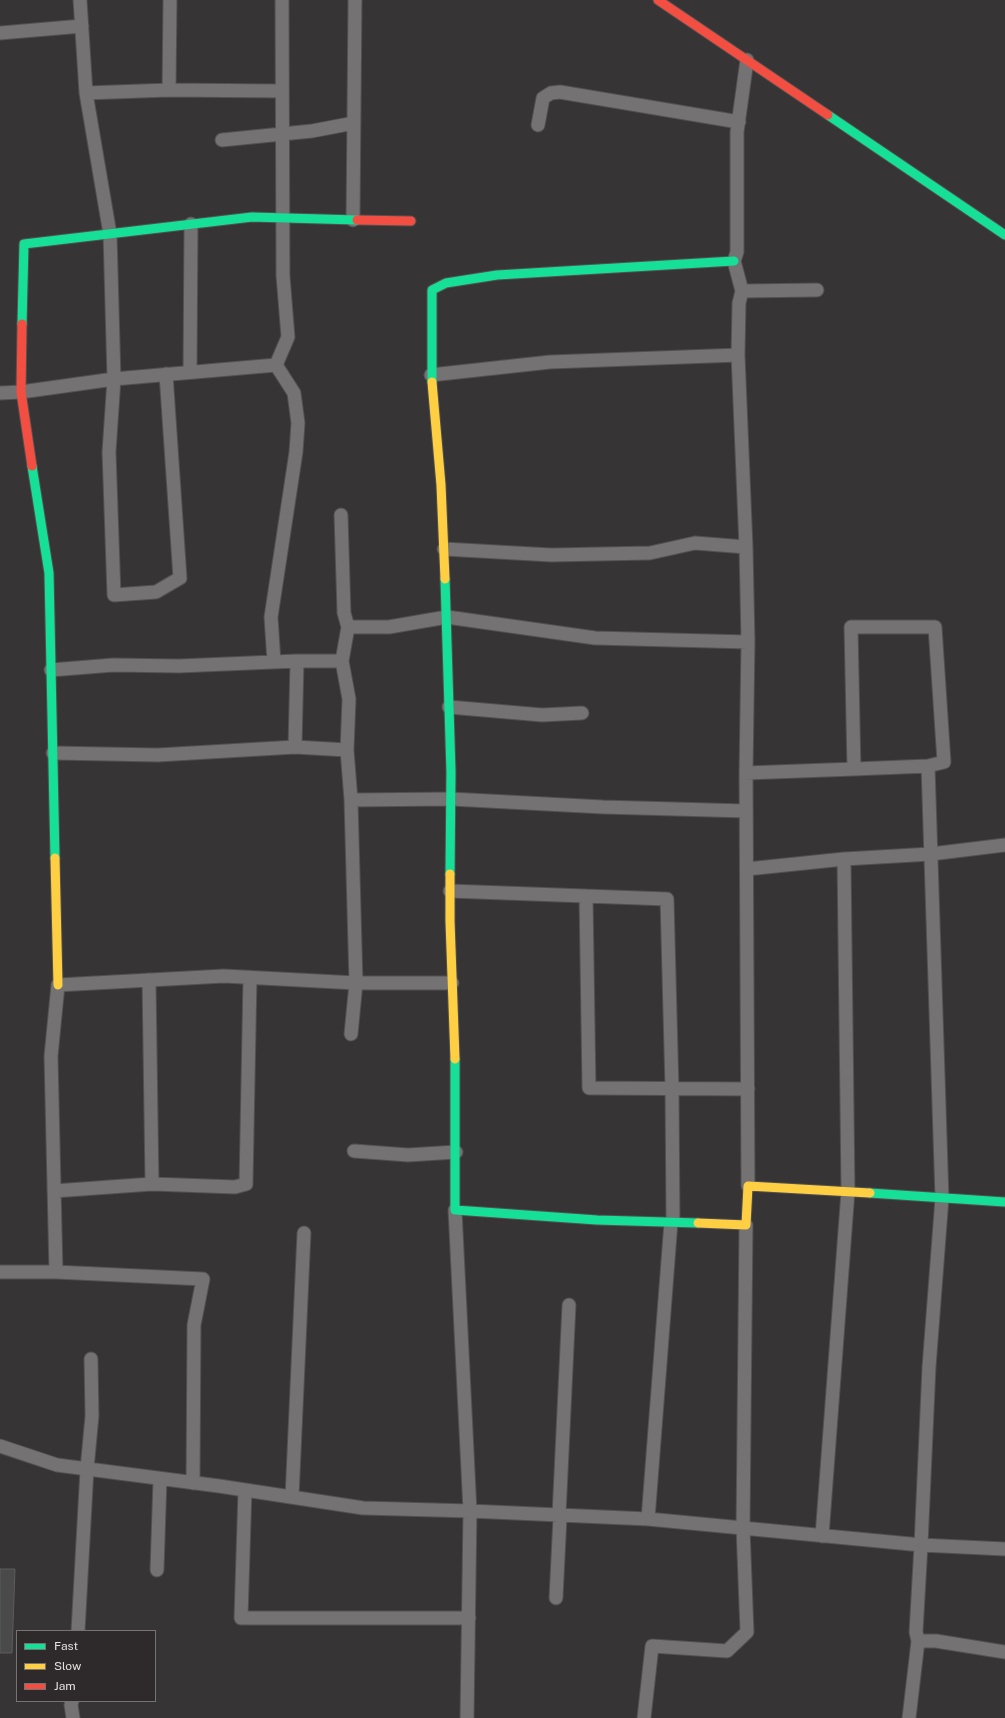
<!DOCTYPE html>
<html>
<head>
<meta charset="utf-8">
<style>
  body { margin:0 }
  #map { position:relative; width:1005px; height:1718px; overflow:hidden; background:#373435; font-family:"Public Sans",sans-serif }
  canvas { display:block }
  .legend { position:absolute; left:16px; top:1630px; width:140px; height:72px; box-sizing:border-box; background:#2e292a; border:1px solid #777373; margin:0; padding:5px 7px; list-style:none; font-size:12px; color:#e4e1e1 }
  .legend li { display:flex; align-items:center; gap:8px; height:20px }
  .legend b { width:20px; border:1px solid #777373 }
</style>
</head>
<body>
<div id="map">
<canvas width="1005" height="1718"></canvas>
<ul class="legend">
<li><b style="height:5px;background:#16e098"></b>Fast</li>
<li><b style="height:5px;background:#ffcf43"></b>Slow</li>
<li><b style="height:5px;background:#f24e42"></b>Jam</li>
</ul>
</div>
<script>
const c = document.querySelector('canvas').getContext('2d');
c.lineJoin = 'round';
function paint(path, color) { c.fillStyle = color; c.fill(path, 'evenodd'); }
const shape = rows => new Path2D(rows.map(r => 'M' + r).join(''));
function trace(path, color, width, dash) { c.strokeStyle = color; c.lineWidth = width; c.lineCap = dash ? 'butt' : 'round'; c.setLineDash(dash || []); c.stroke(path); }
const building = shape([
  [0,1569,15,1569,12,1653,0,1653,0,1569]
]);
paint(building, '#4a4a4a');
trace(building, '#5d5c5d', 1);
const street = shape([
  [80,0,86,93,110,234,114,379,109,452,114,595,156,592,180,578,166,374],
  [0,33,82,26],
  [169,90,170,0],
  [86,93,169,90,282,91],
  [538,125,543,98,551,93,560,92,739,122],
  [222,140,312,131,354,123],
  [353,220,355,0],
  [742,291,817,290],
  [276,365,288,337,283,276,282,0],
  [190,372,191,224],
  [431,375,550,362,738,355],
  [0,393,21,392,114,379,276,365],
  [341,515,344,613,348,627,342,661,349,699,347,750,351,800,356,983,351,1034],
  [444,549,551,555,650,553,695,543,746,547],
  [348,627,389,627,447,617,595,638,748,642],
  [274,662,271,617,296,452,298,423,294,393,276,365],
  [51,670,113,665,179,666,297,661,342,661],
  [449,707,542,715,582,713],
  [295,747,297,661],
  [53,753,158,755,295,747,347,750],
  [746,773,748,642,746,547,738,355,739,303,742,291,734,261,737,252,737,132,747,60],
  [351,800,451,799,603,807,746,811],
  [747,869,844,859],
  [450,891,667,899,672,1089,673,1222,671,1222,648,1519],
  [586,896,589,1088,748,1089],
  [149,980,152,1184],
  [354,1151,408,1155,456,1152],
  [748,1186,746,773,854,769,928,766,944,762,935,627,851,627,854,769],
  [54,1191,152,1184,235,1187,246,1184,250,978],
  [455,1210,470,1511,467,1718],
  [0,1272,56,1272,51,1056,58,985,224,976,356,983,452,983],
  [56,1272,203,1279,194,1325,193,1483],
  [0,1446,57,1465,219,1486,363,1508,470,1511,648,1519,921,1545,1005,1549],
  [245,1490,241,1618,469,1618],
  [292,1497,304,1233],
  [822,1536,848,1191,844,859,931,854,1005,845],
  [157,1570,160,1479],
  [556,1598,560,1517,559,1515,569,1305],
  [78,1631,87,1469,92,1416,91,1359],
  [918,1641,936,1641,1005,1652],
  [72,1701,71,1705,73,1718],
  [644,1718,652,1646,727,1651,747,1632,743,1528,746,1225],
  [909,1718,918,1641,916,1632,921,1545,929,1367,942,1198,928,766]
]);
const fast = shape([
  [828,115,1005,235],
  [22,324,24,244,252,217,357,220],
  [432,382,432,290,446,283,497,275,734,261],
  [32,466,49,573,55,858],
  [445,579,451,772,450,874],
  [455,1059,455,1210,597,1220,698,1223],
  [870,1193,1005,1202]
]);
const slow = shape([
  [432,382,441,485,445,579],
  [55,858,58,985],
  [450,874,450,921,455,1059],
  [698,1223,746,1225,748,1186,870,1193]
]);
const jam = shape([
  [658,0,828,115],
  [357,220,411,221],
  [22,324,21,392,32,466]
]);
trace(street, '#525050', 15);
trace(fast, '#525050', 11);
trace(slow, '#525050', 11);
trace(jam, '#525050', 11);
trace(street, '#747272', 13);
trace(fast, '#16e098', 9);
trace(slow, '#ffcf43', 9);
trace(jam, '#f24e42', 9);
</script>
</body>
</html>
